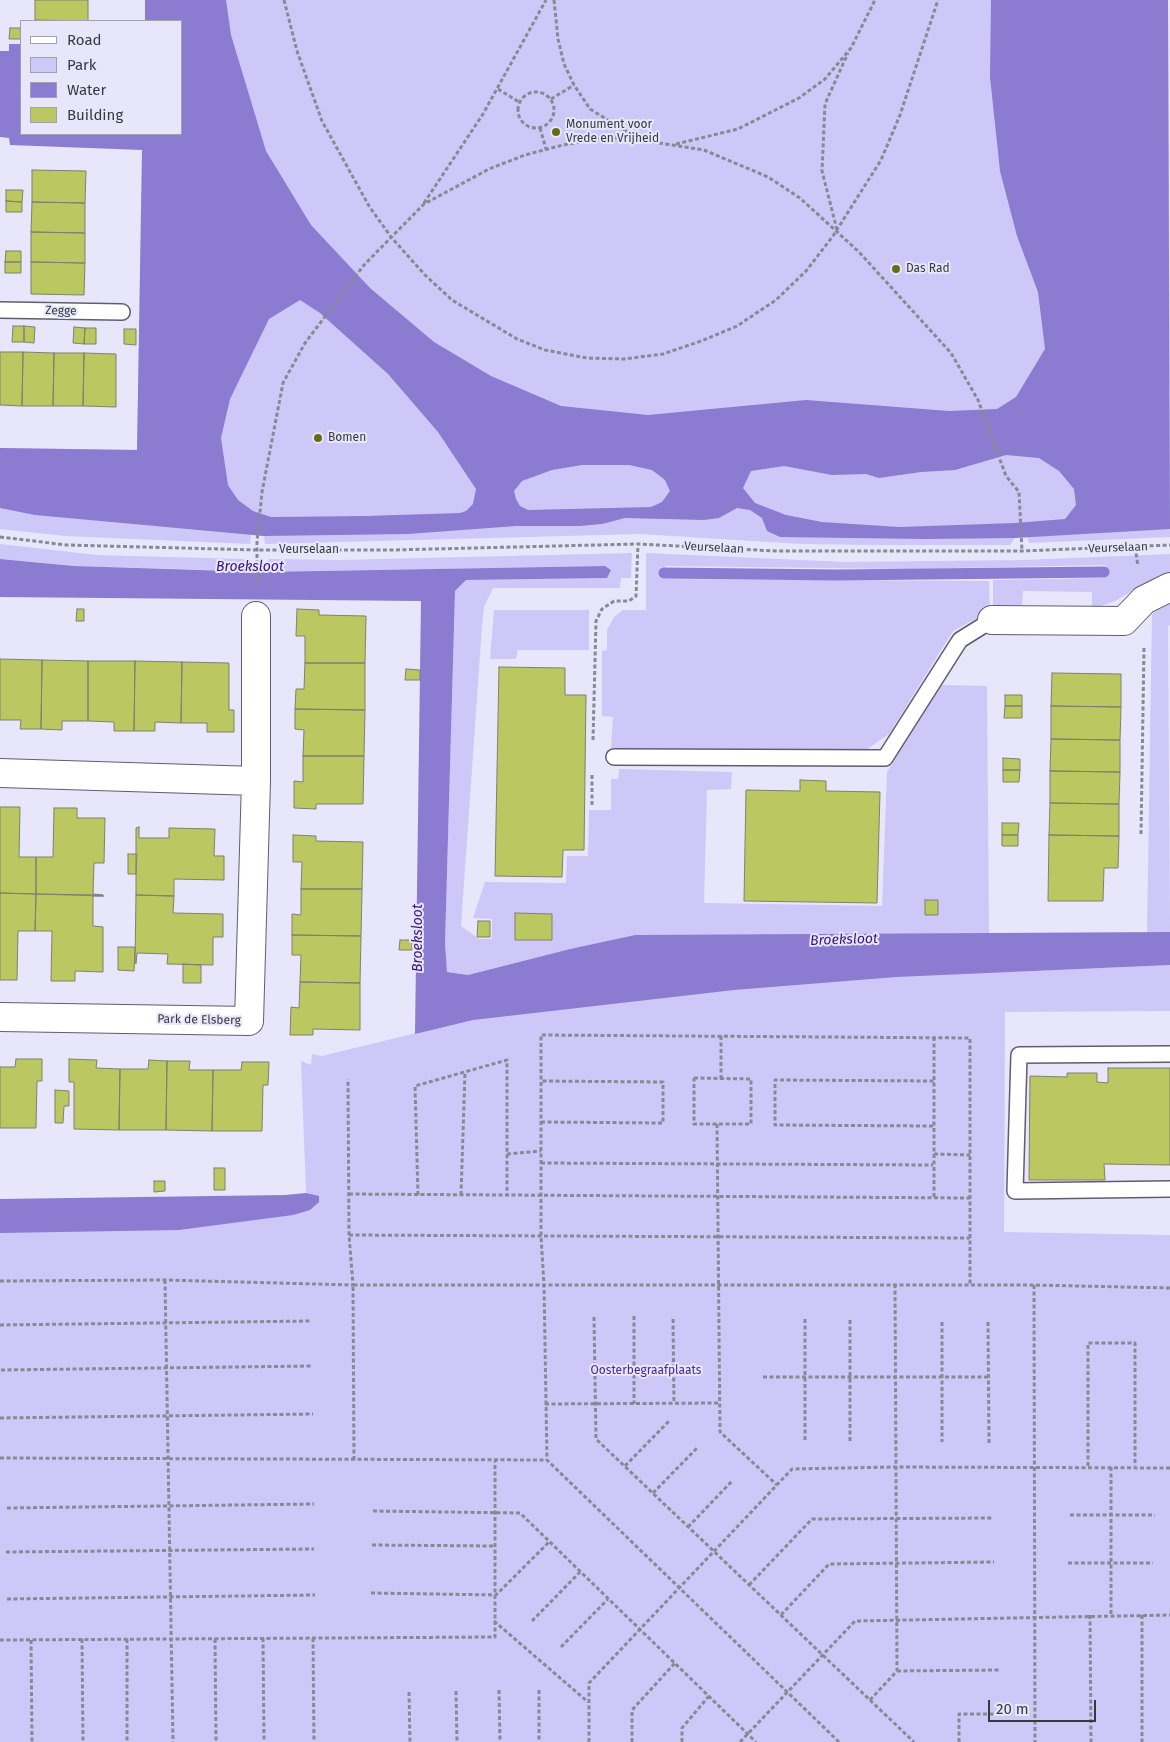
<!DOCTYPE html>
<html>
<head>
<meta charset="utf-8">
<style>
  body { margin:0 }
  #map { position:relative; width:1170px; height:1742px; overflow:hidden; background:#e8e6fa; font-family:"Fira Sans",sans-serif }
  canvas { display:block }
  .legend { position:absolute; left:20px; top:20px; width:162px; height:115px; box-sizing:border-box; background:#e8e6fa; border:1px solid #a2a0af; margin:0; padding:6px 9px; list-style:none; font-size:15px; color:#38383f }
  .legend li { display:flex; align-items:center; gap:10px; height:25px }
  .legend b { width:25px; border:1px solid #a2a0af }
  .scale { position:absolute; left:988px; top:1700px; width:108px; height:22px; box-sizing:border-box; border:2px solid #38383f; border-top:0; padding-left:6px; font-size:15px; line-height:18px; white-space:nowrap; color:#38383f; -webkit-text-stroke:4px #e8e6fa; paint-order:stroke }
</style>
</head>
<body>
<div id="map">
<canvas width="1170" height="1742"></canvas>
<ul class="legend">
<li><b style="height:6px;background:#fff"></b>Road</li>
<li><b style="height:14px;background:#cec8f8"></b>Park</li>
<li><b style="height:14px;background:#8b7bd1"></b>Water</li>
<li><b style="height:14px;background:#bbc761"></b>Building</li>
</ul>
<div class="scale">20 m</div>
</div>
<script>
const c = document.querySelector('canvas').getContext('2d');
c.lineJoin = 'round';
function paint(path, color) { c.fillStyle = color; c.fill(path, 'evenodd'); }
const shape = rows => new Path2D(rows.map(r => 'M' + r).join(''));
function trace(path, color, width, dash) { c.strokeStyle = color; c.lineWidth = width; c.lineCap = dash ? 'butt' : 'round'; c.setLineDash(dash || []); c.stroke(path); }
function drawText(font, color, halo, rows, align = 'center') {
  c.font = font + ' "Fira Sans",sans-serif'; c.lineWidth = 4; c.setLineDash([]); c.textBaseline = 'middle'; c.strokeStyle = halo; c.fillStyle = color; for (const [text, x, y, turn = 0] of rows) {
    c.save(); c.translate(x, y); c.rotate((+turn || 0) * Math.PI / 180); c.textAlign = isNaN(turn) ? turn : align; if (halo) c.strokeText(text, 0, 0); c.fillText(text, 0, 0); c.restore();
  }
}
paint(shape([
  [145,0,1168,0,1170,537,1029,543,1027,537,1015,538,1010,545,871,545,800,544,640,534,265,544,264,536,251,535,250,544,65,536,0,529,0,448,137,450,143,134,181,134,181,21,145,21],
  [0,544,97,555,244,559,250,571,74,566,0,559],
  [632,553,631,578,621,578,620,588,493,588,484,607,482,626,461,926,479,939,492,939,492,919,473,918,485,882,566,883,567,856,588,856,589,810,611,810,611,779,618,779,619,769,732,772,731,789,707,790,704,903,882,906,887,772,942,685,987,686,989,935,635,935,570,949,468,975,447,972,445,943,455,591,466,580,607,578,611,570,605,566,263,572,263,567,269,559,340,560],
  [516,913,552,914,552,940],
  [646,553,846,562,1023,560,1170,554,1170,572,1160,575,1115,601,1101,606,1092,606,1092,592,1023,591,1022,605,999,605,999,611,993,611,993,580,1103,578,1109,571,1105,565,905,569,666,566,661,570,665,579,989,581,990,611,953,631,889,734,863,752,611,748,613,717,602,716,602,651,607,650,607,630,614,617,623,610,646,610],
  [1170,603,1170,625,1168,626,1170,932,1147,932,1152,614],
  [494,610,589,610,589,650,518,650,516,659,490,659],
  [1005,965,1006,972,1170,965,1170,1011,1005,1012,1004,1232,1170,1235,1170,1742,0,1742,0,1203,284,1198,311,1194,306,1193,301,1061,311,1065,312,1054,322,1056,453,1024,518,997]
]), '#cec8f8');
paint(shape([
  [145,0,226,0,231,35,266,151,311,225,370,288,434,342,491,376,561,406,648,415,806,400,949,411,997,409,1016,397,1045,349,1038,292,1017,236,1000,171,990,77,991,0,1168,0,1170,529,1015,538,924,539,780,537,767,531,762,518,750,510,737,508,719,518,704,520,625,518,602,524,580,526,516,526,408,534,264,536,35,515,0,508,0,448,137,450,142,150,10,145,9,138,0,137,0,51,9,51,9,44,21,44,21,134,181,134,181,21,145,21],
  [300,300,320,313,388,374,438,432,476,489,473,504,466,511,460,513,366,516,271,517,253,511,238,500,228,485,221,438,230,399,269,319],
  [1006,455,1039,458,1059,471,1074,489,1076,505,1065,519,1015,523,899,527,822,522,786,515,755,503,743,488,751,471,784,466,832,475,866,474,879,478,921,472,955,470],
  [582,465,629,465,652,470,665,480,670,491,662,502,651,507,528,510,520,506,516,499,514,491,522,481,552,470],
  [0,559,74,566,263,572,605,566,611,570,607,578,466,580,455,591,445,943,447,972,468,975,570,949,635,935,1170,932,1170,965,896,977,734,990,473,1020,415,1034,421,601,0,597],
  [306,1193,319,1196,319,1202,310,1210,293,1215,179,1230,0,1233,0,1199,285,1195]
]), '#8b7bd1');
trace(shape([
  [664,573,838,575,1104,572]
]), '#8b7bd1', 11);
const building = shape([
  [35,0,88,0,88,21,35,20,35,0],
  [10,28,20,28,21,39,9,39,10,28],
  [32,170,86,171,85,203,32,202,32,170],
  [6,190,23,190,22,202,6,201,6,190],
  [6,201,22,202,22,212,6,212,6,201],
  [32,202,85,203,85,233,31,232,32,202],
  [31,232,85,233,85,263,31,262,31,232],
  [6,251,21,251,21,262,5,262,6,251],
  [5,262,21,262,21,273,5,273,5,262],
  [31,262,85,263,84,295,31,294,31,262],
  [13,326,24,326,24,342,12,342,13,326],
  [24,326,35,327,34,343,24,342,24,326],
  [74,327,85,328,84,344,73,343,74,327],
  [85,328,96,328,96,344,84,344,85,328],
  [124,329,136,329,136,345,124,344,124,329],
  [0,352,23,352,22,406,0,405,0,352],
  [23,352,54,353,53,406,22,406,23,352],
  [54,353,84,353,83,406,53,406,54,353],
  [84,353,116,354,116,407,83,406,84,353],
  [77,609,84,609,84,621,76,621,77,609],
  [297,609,319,610,319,615,366,616,365,663,305,663,305,636,296,636,297,609],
  [0,659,42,660,41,729,20,729,21,720,0,720,0,659],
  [42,660,88,661,88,721,62,721,62,730,41,729,42,660],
  [88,661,135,661,134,731,114,731,114,722,88,721,88,661],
  [135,661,182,662,181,723,155,722,155,731,134,731,135,661],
  [182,662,229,663,229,710,234,710,234,732,207,732,207,723,181,723,182,662],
  [305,663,365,663,365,710,295,709,296,689,304,689,305,663],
  [499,667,565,668,565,695,586,695,584,850,563,850,562,877,495,876,499,667],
  [406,669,420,670,420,680,405,680,406,669],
  [1052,673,1121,674,1121,707,1051,706,1052,673],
  [1005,695,1022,695,1022,706,1005,706,1005,695],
  [1005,706,1022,706,1022,718,1004,718,1005,706],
  [1051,706,1121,707,1120,740,1051,739,1051,706],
  [295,709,365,710,364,756,303,756,304,730,295,729,295,709],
  [1051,739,1120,740,1120,772,1050,771,1051,739],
  [303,756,364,756,363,804,316,804,316,809,294,808,294,781,303,782,303,756],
  [1003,758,1020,759,1020,770,1003,770,1003,758],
  [1003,770,1020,770,1019,782,1003,782,1003,770],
  [1050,771,1120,772,1119,804,1050,803,1050,771],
  [800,780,826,781,826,791,880,792,877,903,744,901,746,790,800,791,800,780],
  [1050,803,1119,804,1119,836,1049,835,1050,803],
  [0,807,20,807,19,857,36,857,36,894,0,893,0,807],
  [54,808,77,808,77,818,105,818,104,863,94,863,93,894,103,895,36,894,36,857,53,857,54,808],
  [1002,823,1019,823,1018,835,1002,835,1002,823],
  [139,827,139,838,169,838,169,828,215,829,214,856,224,856,224,880,174,879,174,896,136,895,136,828,139,827],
  [293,835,316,836,316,841,363,842,362,889,301,889,302,862,293,862,293,835],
  [1002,835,1018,835,1018,846,1002,846,1002,835],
  [1049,835,1119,836,1118,868,1104,868,1103,901,1048,901,1049,835],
  [128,854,137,854,136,874,128,874,128,854],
  [301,889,362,889,361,936,292,935,292,914,301,915,301,889],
  [0,893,36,894,35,931,18,931,17,980,0,980,0,893],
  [36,894,104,896,93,896,93,926,103,927,103,972,75,971,75,981,51,981,52,931,35,931,36,894],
  [136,895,174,896,173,913,223,914,223,937,213,937,213,965,167,964,168,954,137,953,136,964,135,963,136,895],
  [925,900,938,900,938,915,925,915,925,900],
  [515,913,552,914,552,940,515,940,515,913],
  [478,921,490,921,490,937,477,937,478,921],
  [292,935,361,936,360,983,300,982,301,955,292,955,292,935],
  [400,940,412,940,412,950,399,950,400,940],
  [118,947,135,947,134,971,118,970,118,947],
  [183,964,201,965,201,983,183,983,183,964],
  [300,982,360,983,360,1030,313,1029,313,1035,290,1035,291,1007,299,1008,300,982],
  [16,1059,42,1059,42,1081,37,1081,36,1128,0,1128,0,1067,15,1067,16,1059],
  [69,1059,97,1060,96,1068,120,1069,119,1130,74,1129,74,1082,69,1082,69,1059],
  [149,1060,167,1061,166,1130,119,1130,120,1069,148,1069,149,1060],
  [167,1061,190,1061,189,1070,213,1070,212,1131,166,1130,167,1061],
  [242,1062,269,1062,268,1085,263,1085,262,1131,212,1131,213,1070,241,1070,242,1062],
  [1108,1068,1170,1068,1170,1165,1104,1164,1105,1180,1029,1180,1030,1076,1067,1077,1067,1073,1097,1073,1097,1082,1108,1083,1108,1068],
  [55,1090,69,1091,69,1106,64,1106,63,1123,55,1123,55,1090],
  [214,1168,225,1168,225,1190,214,1190,214,1168],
  [154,1181,165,1181,165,1191,154,1192,154,1181]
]);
paint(building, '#bbc761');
trace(building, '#7e816f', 1);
const lane = shape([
  [0,310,122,312],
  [614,757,885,758,960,640,992,620],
  [1170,1054,1019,1055,1015,1191,1170,1189]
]);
const street = shape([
  [992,620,1124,621,1144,600,1170,587],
  [0,773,256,781,249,1021,0,1017],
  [256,781,256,616]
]);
trace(lane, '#5f5d6e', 18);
trace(street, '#5f5d6e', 30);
trace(shape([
  [284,0,297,51,322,121,369,206,391,237,425,275,452,300,517,339,545,350,587,358,624,359,663,354,701,341,737,326,776,300,806,271,833,236,881,160,900,115,938,0],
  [554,0,558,39,564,64,574,85,590,109,640,140,704,150,768,177,800,198,859,252,951,353,978,400,1006,476,1019,492,1022,551],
  [498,89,519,102],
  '518 110a18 18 0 1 1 36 0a18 18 0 1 1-36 0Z',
  [551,99,574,85],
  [540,128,546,149],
  [676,144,738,129,799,98,825,79,851,48,875,0],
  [424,203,483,114,546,0],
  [837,230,822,171,825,104,848,53],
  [0,537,67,545,257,550,392,550,638,544,776,551,1022,551,1170,545],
  [1135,547,1138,566],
  [257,584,257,541,262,492,283,383,305,343,364,265,424,204,489,169,525,155,563,145,608,137,636,140],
  [593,740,596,621,602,609,614,601,629,601,636,596,638,544],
  [592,805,592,773],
  [1141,834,1144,647],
  [721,1036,721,1079],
  [694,1078,751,1079,751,1124,694,1124,694,1078],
  [541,1122,663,1123,663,1082,541,1081],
  [717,1124,720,1432,777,1485],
  [933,1126,775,1125,775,1080,934,1081],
  [507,1154,541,1151],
  [934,1154,970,1155],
  [541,1163,933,1165],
  [349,1194,970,1198],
  [418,1195,415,1086,507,1060,507,1195],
  [461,1195,465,1072],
  [934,1197,934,1037],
  [349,1235,970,1238],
  [165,1280,173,1742],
  [0,1281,165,1280,353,1285,349,1235,348,1079],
  [1034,1285,1035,1742],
  [634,1316,634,1404],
  [594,1317,596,1439,914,1742],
  [673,1319,674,1403],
  [850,1320,850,1441],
  [942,1322,942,1442],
  [988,1322,989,1443],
  [0,1325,311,1321],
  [1,1370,312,1366],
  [763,1377,989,1377],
  [545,1404,720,1403],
  [0,1418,313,1414],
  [805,1440,805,1319],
  [0,1458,547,1460],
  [354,1460,353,1285,1034,1285,1170,1288],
  [625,1466,670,1420],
  [1088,1466,1088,1343,1135,1343,1135,1466],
  [1111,1467,1111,1615],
  [653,1493,698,1447],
  [7,1508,314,1504],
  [373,1511,520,1513,756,1742],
  [1070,1515,1155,1515],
  [688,1527,733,1480],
  [372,1545,495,1546],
  [6,1552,314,1549],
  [1068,1563,1153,1563],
  [749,1585,812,1519,992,1518],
  [371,1593,496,1595,549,1542],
  [7,1599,315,1595],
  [781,1615,829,1564,994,1562],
  [1090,1615,1091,1742],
  [1142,1615,1142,1742],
  [494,1621,588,1702],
  [532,1621,580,1572],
  [263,1638,264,1742],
  [313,1638,314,1742],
  [82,1639,83,1742],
  [127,1639,127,1742],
  [215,1639,216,1742],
  [0,1640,495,1637,495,1461],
  [31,1640,32,1742],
  [561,1647,608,1599],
  [897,1671,1000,1670],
  [499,1690,500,1742],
  [539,1690,539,1742],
  [456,1691,457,1742],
  [409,1692,410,1742],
  [870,1700,897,1671,895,1285],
  [589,1742,589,1683,792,1469,895,1467,1170,1468],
  [632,1742,632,1710,675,1663],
  [682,1742,682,1728,709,1696],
  [740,1742,855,1621,1170,1615],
  [839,1742,547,1460,544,1285,541,1236,541,1035,970,1038,970,1286],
  [959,1742,959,1714,1002,1714]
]), '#898895', 3, [4, 2.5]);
trace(lane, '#fff', 15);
trace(street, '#fff', 28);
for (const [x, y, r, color] of [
  [556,132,5,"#656d14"],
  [896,269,5,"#656d14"],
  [318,438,5,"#656d14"]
]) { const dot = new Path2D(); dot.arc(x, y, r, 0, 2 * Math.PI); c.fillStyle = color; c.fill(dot); trace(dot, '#e8e6fa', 2); }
drawText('12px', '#38383f', '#e8e6fa', [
  ["Monument voor",566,125],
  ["Vrede en Vrijheid",566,139],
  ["Das Rad",906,269],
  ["Bomen",328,438]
], 'left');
drawText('12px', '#38383f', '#e8e6fa', [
  ["Zegge",61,311,1],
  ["Veurselaan",714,548,3],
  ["Veurselaan",1118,548,-2],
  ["Veurselaan",309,550],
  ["Park de Elsberg",199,1020,1]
]);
drawText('12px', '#482a90', '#e8e6fa', [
  ["Oosterbegraafplaats",646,1371]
]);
drawText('italic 14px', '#39147b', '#e8e6fa', [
  ["Broeksloot",250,567],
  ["Broeksloot",418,938,-90],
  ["Broeksloot",844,940,-2]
]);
</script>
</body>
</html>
